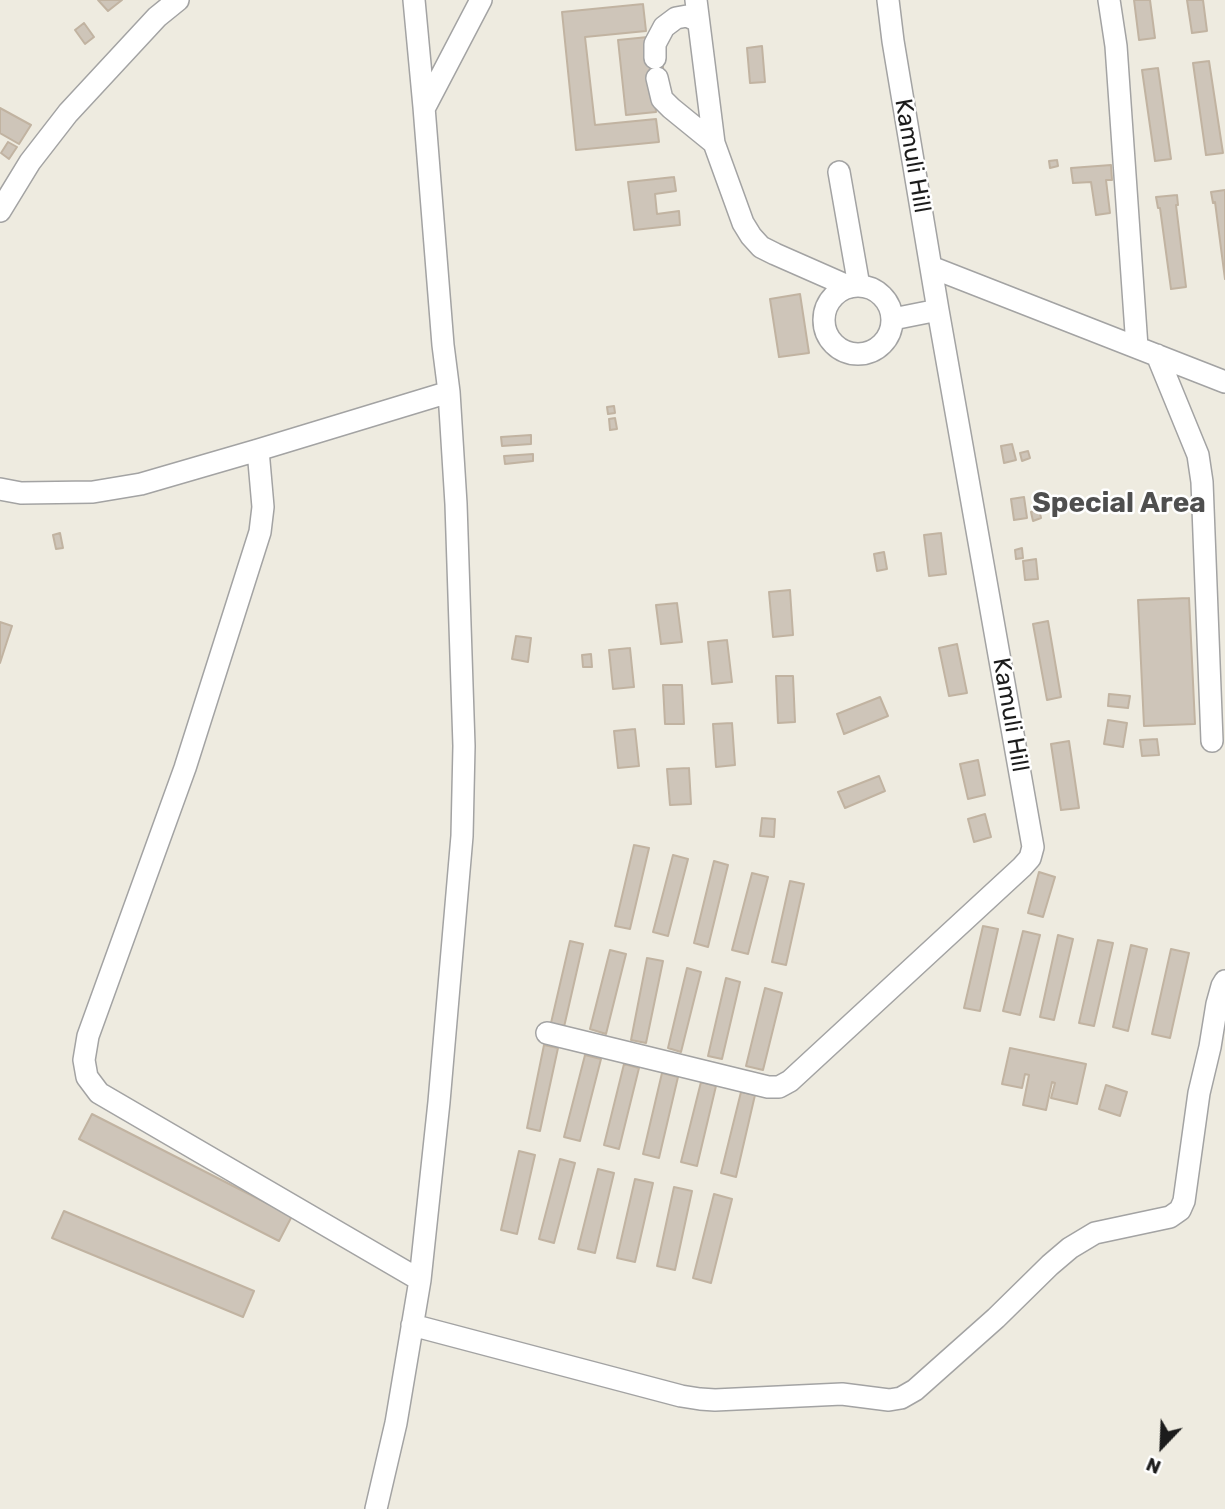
<!DOCTYPE html>
<html>
<head>
<meta charset="utf-8">
<style>
  body { margin:0 }
  #map { position:relative; width:1225px; height:1509px; overflow:hidden; background:#eeebe0; font-family:Rubik,sans-serif }
  canvas { display:block }
  .north { position:absolute; left:1127px; top:1411px; width:70px; height:70px; -webkit-text-stroke:5px #fff; paint-order:stroke; rotate:203deg; font-size:19px; font-weight:700; line-height:28px; text-align:center; color:#1c1c1c }
  .north::after { content:''; display:block; margin:auto; width:24px; height:32px; background:#1c1c1c; clip-path:polygon(50% 0,100% 100%,50% 72%,0 100%) }
</style>
</head>
<body>
<div id="map">
<canvas width="1225" height="1509"></canvas>
<div class="north">N</div>
</div>
<script>
const c = document.querySelector('canvas').getContext('2d');
c.lineJoin = 'round';
function paint(path, color) { c.fillStyle = color; c.fill(path, 'evenodd'); }
const shape = rows => new Path2D(rows.map(r => 'M' + r).join(''));
function trace(path, color, width, dash) { c.strokeStyle = color; c.lineWidth = width; c.lineCap = dash ? 'butt' : 'round'; c.setLineDash(dash || []); c.stroke(path); }
function drawText(font, color, halo, rows, align = 'center') {
  c.font = font + ' Rubik,sans-serif'; c.lineWidth = 5; c.setLineDash([]); c.textBaseline = 'middle'; c.strokeStyle = halo; c.fillStyle = color; for (const [text, x, y, turn = 0] of rows) {
    c.save(); c.translate(x, y); c.rotate((+turn || 0) * Math.PI / 180); c.textAlign = isNaN(turn) ? turn : align; if (halo) c.strokeText(text, 0, 0); c.fillText(text, 0, 0); c.restore();
  }
}
const building = shape([
  [98,0,122,0,108,11,98,0],
  [1134,0,1150,0,1155,38,1139,40,1134,0],
  [1187,0,1203,0,1207,31,1192,33,1187,0],
  [643,4,646,31,585,37,595,125,656,119,659,142,576,150,562,12,643,4],
  [84,23,94,37,85,44,75,30,84,23],
  [648,37,662,57,664,78,653,79,656,112,626,115,618,40,648,37],
  [762,46,765,82,750,83,747,48,762,46],
  [1209,61,1223,153,1206,155,1193,63,1209,61],
  [1158,68,1171,159,1155,161,1142,70,1158,68],
  [0,108,31,125,19,144,0,133,0,108],
  [8,142,17,147,9,159,1,153,8,142],
  [1057,160,1058,166,1050,168,1049,161,1057,160],
  [1111,165,1112,180,1106,180,1110,213,1096,215,1091,182,1073,183,1071,168,1111,165],
  [674,177,676,191,655,194,657,214,679,211,680,225,634,230,628,182,674,177],
  [1225,190,1225,279,1215,202,1213,203,1211,192,1225,190],
  [1177,195,1178,205,1176,205,1186,287,1171,289,1160,208,1158,208,1156,197,1177,195],
  [800,294,809,353,779,357,770,299,800,294],
  [614,406,615,413,608,414,607,407,614,406],
  [615,418,617,429,610,430,609,419,615,418],
  [531,435,531,444,502,446,501,437,531,435],
  [1012,444,1016,460,1004,463,1001,446,1012,444],
  [1028,451,1030,458,1022,461,1020,453,1028,451],
  [533,454,533,461,505,464,504,456,533,454],
  [1024,497,1027,518,1014,520,1011,499,1024,497],
  [1039,509,1041,518,1033,521,1031,512,1039,509],
  [60,533,63,548,56,549,53,535,60,533],
  [941,533,946,574,929,576,924,535,941,533],
  [1022,548,1023,558,1016,559,1015,550,1022,548],
  [884,552,887,569,877,571,874,554,884,552],
  [1036,559,1038,579,1025,580,1023,561,1036,559],
  [790,590,793,635,773,637,769,592,790,590],
  [1189,598,1195,724,1144,726,1138,600,1189,598],
  [677,603,682,642,661,644,656,605,677,603],
  [1048,621,1061,697,1047,700,1033,624,1048,621],
  [0,622,12,626,0,663,0,622],
  [516,636,531,638,528,662,512,659,516,636],
  [727,640,732,682,712,684,708,642,727,640],
  [957,644,967,693,949,696,939,648,957,644],
  [630,648,634,687,613,689,609,650,630,648],
  [591,654,592,667,583,667,582,655,591,654],
  [776,676,793,676,795,722,778,723,776,676],
  [663,685,682,685,684,724,665,724,663,685],
  [1109,694,1130,696,1128,708,1108,706,1109,694],
  [880,697,888,716,844,734,837,714,880,697],
  [1108,720,1127,723,1123,747,1104,744,1108,720],
  [732,723,735,765,716,767,713,724,732,723],
  [635,729,639,766,618,768,614,731,635,729],
  [1157,739,1159,755,1142,756,1140,740,1157,739],
  [1069,741,1079,808,1061,810,1051,744,1069,741],
  [978,760,985,795,968,799,960,764,978,760],
  [689,768,691,804,670,805,667,769,689,768],
  [879,776,885,791,845,808,838,792,879,776],
  [985,814,991,837,974,842,968,819,985,814],
  [762,818,775,819,774,837,760,836,762,818],
  [634,845,649,848,630,929,615,926,634,845],
  [673,855,688,859,668,936,653,932,673,855],
  [714,861,728,865,708,947,694,943,714,861],
  [1039,872,1055,877,1043,917,1028,913,1039,872],
  [752,873,768,877,748,954,732,950,752,873],
  [790,881,804,884,786,965,772,962,790,881],
  [983,926,998,929,980,1011,964,1008,983,926],
  [1023,931,1040,935,1020,1015,1003,1011,1023,931],
  [1058,935,1073,939,1054,1020,1040,1017,1058,935],
  [1098,940,1113,943,1094,1026,1079,1023,1098,940],
  [570,941,583,944,564,1027,551,1023,570,941],
  [1131,945,1147,949,1128,1031,1113,1027,1131,945],
  [1171,949,1189,953,1170,1038,1152,1034,1171,949],
  [610,950,626,954,606,1034,590,1029,610,950],
  [647,958,663,961,646,1043,631,1040,647,958],
  [687,968,701,972,681,1052,668,1048,687,968],
  [726,978,740,982,722,1059,708,1056,726,978],
  [765,988,782,993,763,1070,746,1066,765,988],
  [544,1045,558,1048,540,1131,527,1128,544,1045],
  [1010,1048,1086,1064,1077,1104,1051,1098,1055,1083,1052,1082,1046,1110,1023,1105,1029,1075,1025,1074,1022,1088,1002,1084,1010,1048],
  [585,1055,601,1059,580,1141,564,1137,585,1055],
  [624,1064,639,1068,619,1149,604,1145,624,1064],
  [662,1073,678,1077,659,1158,643,1154,662,1073],
  [701,1082,716,1086,697,1166,681,1162,701,1082],
  [1106,1085,1127,1092,1120,1116,1099,1109,1106,1085],
  [741,1092,755,1095,736,1177,721,1173,741,1092],
  [92,1114,292,1216,279,1241,79,1139,92,1114],
  [519,1151,535,1155,517,1234,501,1230,519,1151],
  [560,1159,575,1163,554,1243,539,1239,560,1159],
  [598,1169,614,1173,595,1253,578,1249,598,1169],
  [635,1179,653,1183,635,1262,617,1258,635,1179],
  [674,1187,692,1191,675,1270,657,1266,674,1187],
  [714,1194,732,1199,711,1283,693,1278,714,1194],
  [64,1211,254,1291,243,1317,52,1238,64,1211]
]);
paint(building, '#cec5b9');
trace(building, '#c1b3a1', 2);
const minor = shape([
  [696,0,714,143,743,223,751,236,761,247,775,254,850,287],
  [1109,0,1116,46,1137,347],
  [655,58,655,44,664,27,676,18,687,16,698,21],
  [657,78,662,99,671,108,714,143],
  [425,107,481,0],
  [839,172,859,286],
  [0,211,30,162,68,113,157,17,178,0],
  [931,267,1225,382],
  '824 320a34 34 0 1 1 68 0a34 34 0 1 1-68 0Z',
  [893,319,938,310],
  [1157,355,1198,455,1202,482,1212,741],
  [258,450,263,507,260,532,185,768,88,1036,84,1060,87,1077,99,1093,420,1280],
  [0,489,21,493,93,492,141,484,258,450,449,392],
  [547,1033,768,1087,779,1087,790,1081,1022,867,1030,858,1033,847,938,310,893,41,888,0],
  [412,1325,681,1396,700,1399,715,1400,842,1394,889,1400,901,1398,915,1390,996,1318,1050,1265,1070,1248,1095,1233,1170,1217,1180,1210,1184,1201,1199,1093,1210,1047,1217,1004,1222,986,1225,981],
  [376,1509,396,1423,420,1280,439,1102,462,836,464,746,456,504,449,392,443,345,424,107,414,0]
]);
trace(minor, '#a3a3a3', 24);
trace(minor, '#fff', 21);
drawText('24px', '#1c1c1c', '#fff', [
  ["Kamuli Hill",912,156,80],
  ["Kamuli Hill",1010,715,80]
]);
drawText('bold 28px', '#4f4f4f', '#fff', [
  ["Special Area",1119,504]
]);
</script>
</body>
</html>
